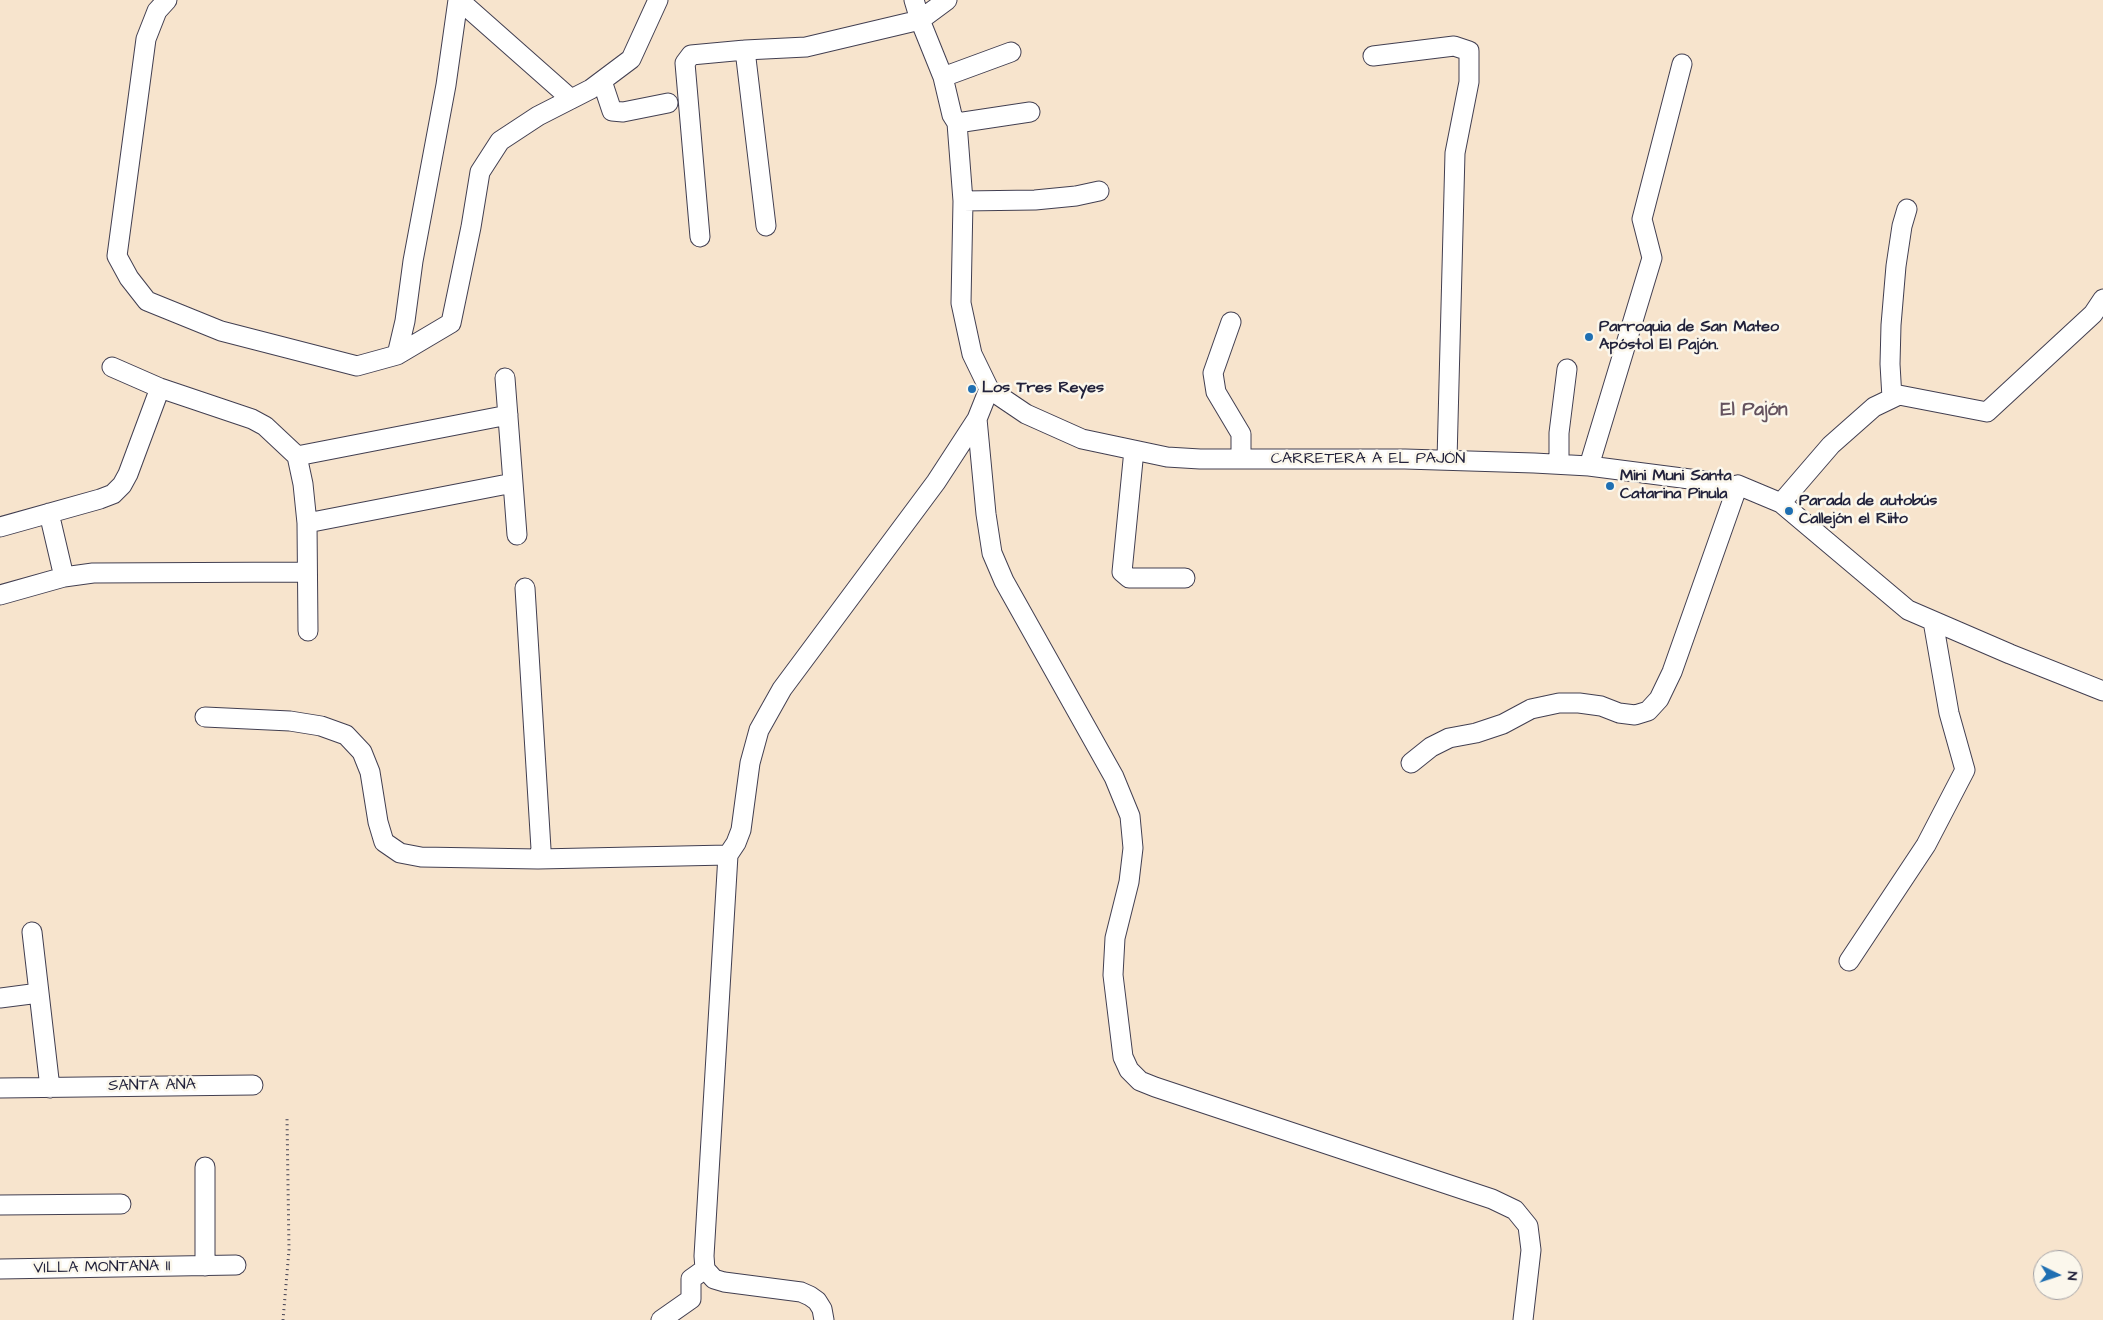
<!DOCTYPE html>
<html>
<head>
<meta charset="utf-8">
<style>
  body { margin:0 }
  #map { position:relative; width:2103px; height:1320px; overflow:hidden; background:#f7e4cd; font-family:"Architects Daughter",sans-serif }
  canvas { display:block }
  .north { position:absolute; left:2033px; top:1250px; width:50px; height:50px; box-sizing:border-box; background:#fbf7ec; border:1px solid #a4a2a5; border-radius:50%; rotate:94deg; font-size:14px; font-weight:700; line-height:20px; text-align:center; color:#22223b }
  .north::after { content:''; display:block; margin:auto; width:18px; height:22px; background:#1f6fb2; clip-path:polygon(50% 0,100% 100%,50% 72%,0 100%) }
</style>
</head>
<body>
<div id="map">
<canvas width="2103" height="1320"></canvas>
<div class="north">N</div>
</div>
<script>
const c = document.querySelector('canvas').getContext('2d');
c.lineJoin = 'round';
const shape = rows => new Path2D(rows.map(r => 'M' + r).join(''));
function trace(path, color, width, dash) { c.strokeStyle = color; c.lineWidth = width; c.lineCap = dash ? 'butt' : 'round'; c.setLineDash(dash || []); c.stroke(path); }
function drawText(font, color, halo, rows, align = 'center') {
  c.font = font + ' "Architects Daughter",sans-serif'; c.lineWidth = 5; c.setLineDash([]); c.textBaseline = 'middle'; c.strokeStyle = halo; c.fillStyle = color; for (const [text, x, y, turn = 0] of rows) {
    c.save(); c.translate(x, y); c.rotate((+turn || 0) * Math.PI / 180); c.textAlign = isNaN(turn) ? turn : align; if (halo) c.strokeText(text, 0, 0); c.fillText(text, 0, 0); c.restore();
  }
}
const minor = shape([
  [167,0,157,11,146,39,117,256,129,278,147,301,221,331,357,366,397,355,405,321,413,261,446,85,458,0],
  [459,0,571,99],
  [914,0,920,20,943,77,952,115,957,123,963,201,961,303,972,354,989,389,1026,414,1082,439,1167,457,1200,459,1405,459,1534,463,1589,466,1713,482,1734,489,1738,485,1781,503,1908,610,2010,654,2103,691],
  [745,50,766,226],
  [1373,56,1454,46,1469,51,1469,82,1455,153,1447,460],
  [943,77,1011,52],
  [602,81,612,111,623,112,668,103],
  [957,123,1030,112],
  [963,201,1035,200,1076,196,1099,191],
  [700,237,685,63,691,55,745,50,806,47,920,20,947,0],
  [1231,322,1213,373,1216,392,1241,434,1241,459],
  [397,355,451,323,471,227,480,172,500,141,538,116,591,89,631,59,658,0],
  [112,367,160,388,252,419,265,426,297,456,303,484,307,523,308,631],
  [505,378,517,535],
  [1892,398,1890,364,1891,325,1896,266,1902,226,1907,209],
  [977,419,986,514,992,553,1004,581,1114,777,1130,816,1133,848,1129,882,1115,938,1113,975,1123,1057,1129,1070,1140,1081,1155,1087,1492,1199,1515,1210,1528,1226,1531,1250,1523,1320],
  [1134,450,1122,572,1129,578,1185,578],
  [297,456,508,415],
  [1559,464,1559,433,1567,369],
  [1589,466,1652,258,1642,219,1682,64],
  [1781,503,1831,445,1874,407,1899,395,1987,412,2093,314,2103,299],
  [49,513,64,577],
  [307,523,513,483],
  [0,527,100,499,113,494,122,485,128,474,160,388],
  [525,588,541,849,538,859],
  [0,595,64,577,93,573,307,572],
  [205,717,290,721,321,726,346,735,362,752,370,772,378,822,384,842,400,853,421,857,538,859,728,855,736,843,741,830,750,763,759,730,782,689,936,482,977,419,989,389],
  [1411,763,1431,747,1449,738,1476,733,1503,724,1531,709,1559,703,1579,703,1601,706,1619,713,1635,715,1648,711,1659,699,1672,672,1738,485],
  [728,855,704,1256,705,1269,714,1279,724,1282,801,1292,810,1296,817,1301,822,1309,824,1320],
  [32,932,50,1088],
  [1849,961,1926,845,1965,770,1949,713,1933,621],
  [0,998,39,993],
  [0,1088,253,1085],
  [0,1205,121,1204],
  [205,1266,205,1167],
  [0,1269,236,1265],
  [661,1320,691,1299,691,1279,705,1269]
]);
trace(minor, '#423f51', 21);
trace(shape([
  [283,1320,289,1250,287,1118]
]), '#423f51', 3, [1, 4]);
trace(minor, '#fff', 19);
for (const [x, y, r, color] of [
  [1589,337,5,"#1f6fb2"],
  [972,389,5,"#1f6fb2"],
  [1610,486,5,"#1f6fb2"],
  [1789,511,5,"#1f6fb2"]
]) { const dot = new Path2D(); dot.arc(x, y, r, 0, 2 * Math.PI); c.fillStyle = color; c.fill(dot); trace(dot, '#fbf7ec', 2); }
drawText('bold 16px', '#22223b', '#fbf7ec', [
  ["Parroquia de San Mateo",1599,328],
  ["Apóstol El Pajón.",1599,346],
  ["Los Tres Reyes",982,389],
  ["Mini Muni Santa",1620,477],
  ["Catarina Pinula",1620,495],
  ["Parada de autobús",1799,502],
  ["Callejón el Riito",1799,520]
], 'left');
drawText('16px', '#22223b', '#fbf7ec', [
  ["CARRETERA A EL PAJÓN",1368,460],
  ["SANTA ANA",152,1086,-1],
  ["VILLA MONTANA II",102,1268,-1]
]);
drawText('bold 19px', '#64525e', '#fbf7ec', [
  ["El Pajón",1754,411]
]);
</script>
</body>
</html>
